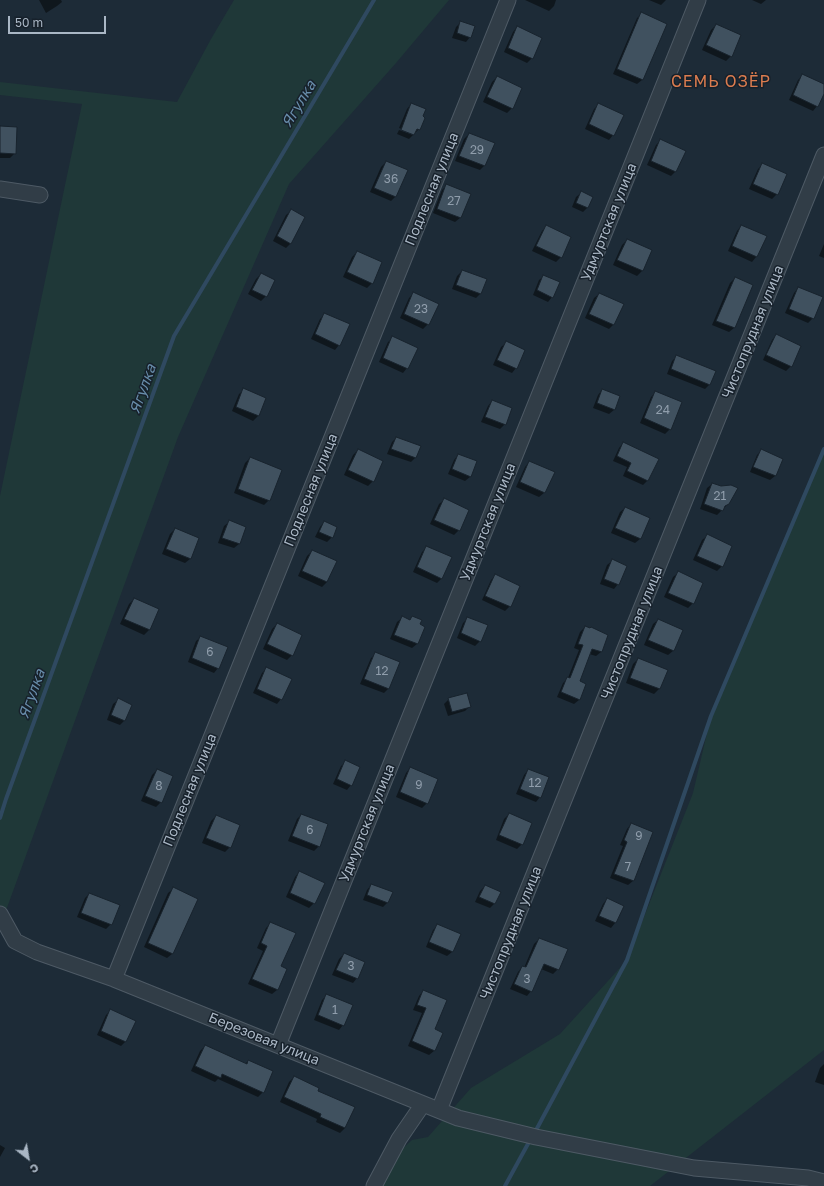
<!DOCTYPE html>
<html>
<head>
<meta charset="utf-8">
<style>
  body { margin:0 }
  #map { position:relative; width:824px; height:1186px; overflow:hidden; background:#1d2b37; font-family:"Golos Text",sans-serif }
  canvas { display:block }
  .north { position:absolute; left:8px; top:1138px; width:40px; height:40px; -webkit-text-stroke:3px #17212b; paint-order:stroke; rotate:149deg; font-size:11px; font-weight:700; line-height:16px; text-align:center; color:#aab7c5 }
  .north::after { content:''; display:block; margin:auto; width:14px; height:18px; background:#aab7c5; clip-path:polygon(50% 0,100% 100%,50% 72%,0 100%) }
  .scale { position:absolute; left:8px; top:16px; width:98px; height:18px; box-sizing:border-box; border:2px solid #aab7c5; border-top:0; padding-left:5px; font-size:12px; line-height:14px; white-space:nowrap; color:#aab7c5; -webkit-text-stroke:3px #17212b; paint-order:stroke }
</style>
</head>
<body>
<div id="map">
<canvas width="824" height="1186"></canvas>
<div class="north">С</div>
<div class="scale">50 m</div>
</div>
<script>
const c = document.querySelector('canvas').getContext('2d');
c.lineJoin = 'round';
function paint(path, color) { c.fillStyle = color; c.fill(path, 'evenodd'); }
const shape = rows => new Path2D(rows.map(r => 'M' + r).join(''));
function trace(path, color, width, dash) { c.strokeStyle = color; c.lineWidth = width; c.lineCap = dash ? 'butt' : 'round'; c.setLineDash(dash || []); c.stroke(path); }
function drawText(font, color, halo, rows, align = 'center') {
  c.font = font + ' "Golos Text",sans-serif'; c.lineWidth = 3; c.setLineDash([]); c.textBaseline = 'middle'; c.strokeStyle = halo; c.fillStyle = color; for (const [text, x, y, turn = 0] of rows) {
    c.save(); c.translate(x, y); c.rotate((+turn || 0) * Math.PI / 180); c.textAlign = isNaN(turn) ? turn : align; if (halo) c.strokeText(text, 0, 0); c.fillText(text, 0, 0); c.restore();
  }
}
paint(shape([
  [234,0,449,0,396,63,289,184,178,437,0,927,0,496,82,104,0,95,0,82,177,102,211,39],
  [824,449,824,1050,650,1186,377,1186,385,1165,412,1140,428,1137,471,1088,560,1034,627,960,693,793,711,716]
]), '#1f3838');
paint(shape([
  [39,0,61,0,62,2,57,6,46,13],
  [525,0,556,0,554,6,549,11],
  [649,0,666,0,661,5],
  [752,0,766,0,761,4],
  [642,14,666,24,642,80,637,84,613,74,637,18],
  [461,22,470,37,466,42,452,38,456,27],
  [716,25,731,56,726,61,702,50,711,30],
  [517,27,532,58,527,63,504,52,513,32],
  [803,75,824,85,824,92,817,106,813,111,789,100,798,80],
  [497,77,512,108,507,113,483,102,492,82],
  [411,104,419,129,413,135,413,133,399,128,407,109],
  [599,104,613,135,609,140,585,129,594,109],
  [0,128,15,153,10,158,0,158],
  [399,130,413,135,409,139,397,134],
  [469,134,484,166,480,170,455,161,464,139],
  [660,141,675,172,671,176,647,165,656,145],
  [386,162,396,196,391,201,370,192,381,167],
  [762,165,777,194,772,199,749,189,758,169],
  [447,185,469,194,460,218,455,222,433,213,442,190],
  [581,193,588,207,583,212,572,207,576,197],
  [291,211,291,243,286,248,273,241,286,215],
  [741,226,765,237,756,257,752,262,728,251,737,231],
  [546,227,561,257,556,262,532,251,542,231],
  [627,240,651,251,642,271,637,276,613,265,622,245],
  [824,244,824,258,819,256],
  [357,252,372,283,367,288,343,277,352,257],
  [462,271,481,293,476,298,452,289,457,276],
  [261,274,266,296,261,301,248,294,256,279],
  [544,276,552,297,548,302,533,295,539,280],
  [735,278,752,285,734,328,729,332,712,325,730,283],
  [798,288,813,318,808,323,785,313,794,293],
  [413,294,428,324,423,329,400,318,409,298],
  [599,294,613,325,609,329,585,318,594,298],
  [325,314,339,345,335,350,311,339,320,319],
  [776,335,791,366,786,371,763,360,772,340],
  [393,338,407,368,403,373,379,362,388,342],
  [506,343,516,368,512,373,493,365,501,347],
  [677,356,710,384,705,389,667,374,672,361],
  [244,390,265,399,258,416,253,421,232,411,239,394],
  [602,390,614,410,609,414,593,408,598,395],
  [656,392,670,429,665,434,640,423,651,397],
  [492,401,505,424,500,429,481,422,488,406],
  [396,438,415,458,411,462,387,454,392,442],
  [623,443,648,480,643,485,623,476,627,467,613,461,619,448],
  [358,450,373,481,368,486,344,475,353,455],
  [761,451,782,459,775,476,770,480,750,472,757,455],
  [458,455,476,462,470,477,465,481,448,474,454,460],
  [250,458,269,500,264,505,234,493,245,463],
  [529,462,553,473,544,493,539,497,516,487,525,467],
  [712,484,729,503,717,515,700,509,707,488],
  [444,500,459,530,454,535,430,524,439,504],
  [625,508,649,519,640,539,635,543,611,533,620,512],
  [229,522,245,527,239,544,234,548,218,543,224,526],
  [324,522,332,537,327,542,315,537,320,527],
  [175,529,198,538,190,559,185,563,162,554,170,534],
  [707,536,722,566,717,571,693,560,702,540],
  [427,547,442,578,437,583,413,572,422,552],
  [312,551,336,562,327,582,322,587,298,576,307,556],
  [612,561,618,584,614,589,600,584,607,565],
  [678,573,693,603,688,608,664,597,673,577],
  [495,576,510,606,505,611,482,600,491,580],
  [134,599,158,610,149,630,144,635,120,624,129,604],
  [413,617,419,625,417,644,412,648,390,639,397,622,402,618,409,621],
  [468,618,480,641,475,646,457,638,463,623],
  [658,620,682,631,673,651,668,655,644,645,653,624],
  [277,624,292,655,287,660,263,649,272,629],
  [585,627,607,635,601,652,596,656,589,654,578,682,579,700,574,704,557,697,563,683,568,678,579,650,574,648,580,632],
  [201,637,218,668,214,673,188,662,196,641],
  [376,654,388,689,384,693,360,684,371,658],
  [638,659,666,670,659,689,654,694,626,683,633,664],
  [267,668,281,699,277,704,253,693,262,673],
  [449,699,470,706,465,711,448,716,444,704],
  [118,700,131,705,124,721,120,725,107,720,113,704],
  [346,762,351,785,347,790,333,784,341,766],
  [410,768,427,803,422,808,396,797,406,773],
  [157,770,161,802,156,807,141,801,152,775],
  [528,770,540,797,536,802,516,794,524,775],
  [509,814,522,844,517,849,496,840,504,819],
  [301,815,319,846,314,851,288,841,297,819],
  [216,816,230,847,225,852,202,843,211,821],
  [631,824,652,832,633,881,628,885,610,878,623,846,620,845,627,829],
  [299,872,314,903,309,908,286,897,295,877],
  [371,885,388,902,383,907,363,900,367,890],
  [485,886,500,892,494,904,490,908,475,902,480,891],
  [173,889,172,954,167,958,144,947,168,893],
  [89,894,111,924,106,929,77,917,85,898],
  [607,899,623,906,615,923,611,928,595,921,603,904],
  [271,923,280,967,286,970,277,990,272,994,248,984,263,951,257,948,266,928],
  [438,925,459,935,452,952,447,956,426,947,433,930],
  [539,939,558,969,553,974,541,969,531,991,527,996,510,989,518,972,522,967,524,968,534,944],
  [344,954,357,978,353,983,332,975,339,959],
  [423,991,434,1030,434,1051,429,1055,408,1046,422,1013,413,1010,419,996],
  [326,996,343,1025,339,1030,314,1020,322,1000],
  [111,1010,126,1041,121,1046,97,1035,106,1015],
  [205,1046,245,1064,248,1061,263,1092,258,1097,218,1079,215,1082,191,1071,200,1051],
  [824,1064,824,1085,815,1082,820,1068],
  [294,1077,317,1091,354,1108,345,1128,340,1133,316,1122,317,1119,280,1102,289,1082],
  [0,1145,5,1148,0,1157]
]), '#0007');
trace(shape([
  [0,818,6,799,174,336,374,0],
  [534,1134,627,960,711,716,824,449],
  [505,1186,529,1142]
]), '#2f4960', 4);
const building = shape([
  [641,12,667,24,643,80,617,69,641,12],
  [460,21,475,26,471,38,457,33,460,21],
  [716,24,741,35,732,57,706,45,716,24],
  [517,26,542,38,533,59,508,48,517,26],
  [802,74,824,84,824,94,818,107,793,95,802,74],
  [497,76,522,88,513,109,487,97,497,76],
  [411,103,426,109,423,116,425,118,420,130,417,129,414,135,401,130,411,103],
  [598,103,624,115,614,136,589,124,598,103],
  [0,126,17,127,16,154,0,153,0,126],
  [469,133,495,143,485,166,459,156,469,133],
  [660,139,686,151,676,172,651,161,660,139],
  [386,161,408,170,396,197,374,188,386,161],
  [762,163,787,174,778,195,753,184,762,163],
  [446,184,471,194,461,218,437,209,446,184],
  [581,191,593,197,588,208,576,203,581,191],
  [291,209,305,217,291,244,277,236,291,209],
  [546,225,571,237,562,258,536,246,546,225],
  [741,225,767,236,757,257,732,246,741,225],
  [627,239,652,250,643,271,617,260,627,239],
  [357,251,382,262,373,284,347,272,357,251],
  [462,270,487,279,481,294,456,285,462,270],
  [261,273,275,280,267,297,252,290,261,273],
  [543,275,560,282,553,298,537,290,543,275],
  [735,277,753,285,735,328,716,321,735,277],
  [798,287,823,297,814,319,789,309,798,287],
  [413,292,439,304,429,325,404,314,413,292],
  [599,293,624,304,614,325,589,314,599,293],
  [324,313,350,324,340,346,315,334,324,313],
  [776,334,801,346,792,367,766,355,776,334],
  [392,336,418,348,408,369,383,358,392,336],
  [506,341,525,350,517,369,497,360,506,341],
  [676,355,716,371,710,385,671,369,676,355],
  [243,388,266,398,259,416,236,407,243,388],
  [602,389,620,396,615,410,597,403,602,389],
  [655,391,682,402,671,430,644,418,655,391],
  [492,400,512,408,506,425,485,417,492,400],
  [396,437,421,446,416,458,391,449,396,437],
  [623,442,659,459,648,481,627,471,631,463,617,456,623,442],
  [358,449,383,461,374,482,348,470,358,449],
  [761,449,783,459,776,476,753,467,761,449],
  [458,454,477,461,471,477,452,469,458,454],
  [250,457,282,470,270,501,238,489,250,457],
  [529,461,555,472,545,493,520,482,529,461],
  [712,483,721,486,731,485,738,488,729,504,725,506,723,511,704,504,712,483],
  [444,498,469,510,460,531,434,520,444,498],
  [625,507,650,518,641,539,615,528,625,507],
  [229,520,246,527,240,544,222,538,229,520],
  [324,521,337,527,333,538,319,532,324,521],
  [175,528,199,538,191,559,166,549,175,528],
  [707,534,732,546,723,567,697,556,707,534],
  [426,546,452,557,442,579,417,567,426,546],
  [312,550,337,561,327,582,302,571,312,550],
  [612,559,627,566,619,585,604,579,612,559],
  [678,571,703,583,694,604,668,593,678,571],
  [495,574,520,586,511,607,485,596,495,574],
  [134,598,159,609,150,630,124,619,134,598],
  [402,616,410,620,412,616,422,620,420,624,425,627,418,644,394,635,402,616],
  [467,617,488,625,481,642,461,633,467,617],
  [658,619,683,630,674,651,648,640,658,619],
  [277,623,302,635,293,656,267,644,277,623],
  [585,626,590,628,591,627,608,635,602,652,592,649,580,681,586,684,580,700,561,692,567,677,570,678,583,645,578,644,585,626],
  [200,636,228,647,219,669,192,658,200,636],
  [375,652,400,662,389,689,364,679,375,652],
  [638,658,668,670,660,689,630,678,638,658],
  [266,667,292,679,282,700,257,689,266,667],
  [467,693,471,707,452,712,448,698,467,693],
  [118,698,132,705,125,721,111,715,118,698],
  [345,760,360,767,352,786,337,779,345,760],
  [410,767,438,779,428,804,400,792,410,767],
  [157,769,173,776,162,803,145,796,157,769],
  [528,769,549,777,541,798,520,789,528,769],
  [509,813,532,823,523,845,499,835,509,813],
  [301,814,328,824,320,847,292,836,301,814],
  [216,815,240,825,231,848,206,838,216,815],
  [631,823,653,832,634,881,614,874,627,842,624,840,631,823],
  [299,871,325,883,315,904,290,893,299,871],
  [371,884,393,892,388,903,367,895,371,884],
  [485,885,501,892,495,904,479,897,485,885],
  [173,887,198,899,173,954,148,943,173,887],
  [89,893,120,905,112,925,81,913,89,893],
  [607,898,624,906,616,923,599,916,607,898],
  [270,922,296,933,281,966,287,969,278,990,252,979,267,946,261,943,270,922],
  [437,924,461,934,453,952,429,942,437,924],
  [539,938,568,949,559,970,544,964,532,992,514,984,522,966,526,967,539,938],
  [344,953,365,962,358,979,336,970,344,953],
  [423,990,447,1000,435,1029,443,1033,435,1051,412,1041,426,1008,417,1005,423,990],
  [326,994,353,1005,344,1026,318,1015,326,994],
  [110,1009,136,1021,126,1042,101,1031,110,1009],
  [205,1045,247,1064,248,1060,273,1071,264,1093,222,1074,221,1078,195,1066,205,1045],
  [294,1076,319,1088,318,1091,355,1107,345,1128,320,1117,321,1114,284,1097,294,1076]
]);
paint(building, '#40515f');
trace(building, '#18232d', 1);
const street = shape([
  [0,189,40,195],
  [0,914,15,941,37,952,114,979,458,1118,536,1137,694,1168,808,1178,824,1182],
  [114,979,508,0],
  [278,1045,698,0],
  [439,1110,824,155],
  [374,1186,399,1139,423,1104]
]);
trace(street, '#4e5a65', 17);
trace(street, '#313d47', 15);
drawText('12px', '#909eac', null, [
  ["29",477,150],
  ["36",391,179],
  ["27",454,201],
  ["23",421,309],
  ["24",663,410],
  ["21",720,496],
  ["6",210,652],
  ["12",382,671],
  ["12",535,783],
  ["9",419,785],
  ["8",159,786],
  ["6",310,830],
  ["9",639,836],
  ["7",628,867],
  ["3",351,966],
  ["3",527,979],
  ["1",335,1010]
]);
drawText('14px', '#aab7c5', '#17212b', [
  ["Подлесная улица",432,189,-68],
  ["Удмуртская улица",609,222,-68],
  ["Чистопрудная улица",753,332,-68],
  ["Подлесная улица",311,490,-68],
  ["Удмуртская улица",488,522,-68],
  ["Чистопрудная улица",632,633,-68],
  ["Подлесная улица",190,790,-68],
  ["Удмуртская улица",367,823,-68],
  ["Чистопрудная улица",511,933,-68],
  ["Березовая улица",264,1039,22]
]);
drawText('italic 15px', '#688dab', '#17212b', [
  ["Ягулка",299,104,-59],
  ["Ягулка",143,389,-70],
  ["Ягулка",32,694,-70]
]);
c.letterSpacing = '1px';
drawText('16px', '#db7c4f', '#17212b', [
  ["СЕМЬ ОЗЁР",721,82]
]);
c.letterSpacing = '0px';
</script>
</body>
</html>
